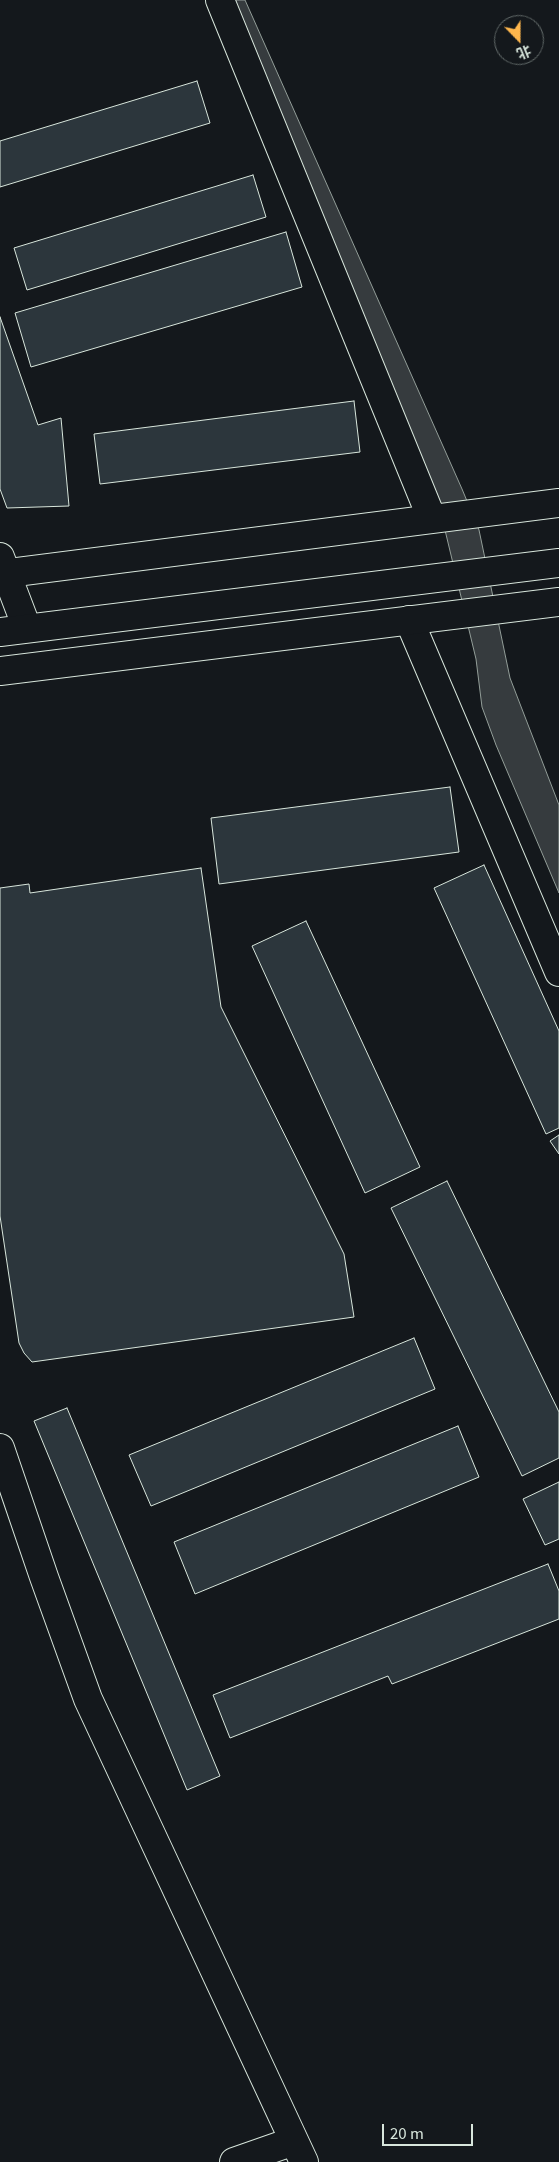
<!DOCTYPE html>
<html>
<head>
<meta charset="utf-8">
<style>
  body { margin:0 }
  #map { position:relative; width:559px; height:2162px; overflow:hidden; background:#14181c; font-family:Georgia,"Noto Sans SC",serif }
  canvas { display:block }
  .north { position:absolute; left:494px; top:15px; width:50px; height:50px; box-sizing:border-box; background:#14181c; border:1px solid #626a69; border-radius:50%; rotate:158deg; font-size:14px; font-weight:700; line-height:20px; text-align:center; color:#d8e6dc }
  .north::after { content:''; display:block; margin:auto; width:18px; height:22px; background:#ffb74d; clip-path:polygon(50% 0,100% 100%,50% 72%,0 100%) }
  .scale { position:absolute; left:382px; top:2124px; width:91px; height:22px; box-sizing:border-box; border:2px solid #d8e6dc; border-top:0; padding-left:6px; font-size:15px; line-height:18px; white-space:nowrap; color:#d8e6dc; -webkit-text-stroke:4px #14181c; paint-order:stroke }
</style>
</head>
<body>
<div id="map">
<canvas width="559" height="2162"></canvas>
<div class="north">北</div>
<div class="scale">20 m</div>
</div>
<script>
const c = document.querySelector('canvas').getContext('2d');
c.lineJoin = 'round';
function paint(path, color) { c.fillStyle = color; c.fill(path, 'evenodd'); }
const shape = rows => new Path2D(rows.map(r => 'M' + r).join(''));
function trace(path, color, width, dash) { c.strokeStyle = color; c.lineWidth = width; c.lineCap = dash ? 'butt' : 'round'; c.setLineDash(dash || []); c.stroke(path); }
const water = shape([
  [224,0,245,0,462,489,479,530,510,678,559,805,559,893,496,745,482,707,476,659,438,501,224,0]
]);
paint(water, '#363b3e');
trace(water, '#939e99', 1);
const building = shape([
  [197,81,210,123,0,187,0,141,197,81],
  [253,175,266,217,27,290,14,248,253,175],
  [286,232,302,287,31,367,15,313,286,232],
  [0,317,38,425,61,418,69,506,7,508,0,489,0,317],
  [354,401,360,452,100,484,94,434,354,401],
  [450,787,459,852,219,884,211,818,450,787],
  [484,865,559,1031,559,1128,546,1134,434,888,484,865],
  [201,868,221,1007,344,1254,354,1317,32,1362,24,1353,19,1343,0,1216,0,888,29,884,30,893,201,868],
  [306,921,420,1167,365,1193,252,946,306,921],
  [559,1135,559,1154,550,1141,559,1135],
  [447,1181,559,1412,559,1458,522,1476,391,1208,447,1181],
  [414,1338,435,1389,151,1506,129,1455,414,1338],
  [67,1408,220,1776,187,1790,34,1421,67,1408],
  [458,1426,479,1477,195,1594,174,1542,458,1426],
  [559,1482,559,1539,545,1545,523,1499,559,1482],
  [548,1564,559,1591,559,1619,392,1684,388,1676,230,1738,213,1695,548,1564]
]);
paint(building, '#2c363c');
trace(building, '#d8e6dc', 1);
const minor = shape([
  [220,0,432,519],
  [0,557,27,628],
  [0,574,559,503],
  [409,620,559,972],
  [0,1448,44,1577,88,1699,304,2162],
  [234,2162,294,2141]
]);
const primary = shape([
  [0,632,559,563],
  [0,671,559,602]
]);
trace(minor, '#d8e6dc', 30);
trace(primary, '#d8e6dc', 30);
trace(minor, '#14181c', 28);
trace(primary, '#14181c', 28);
</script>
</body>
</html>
